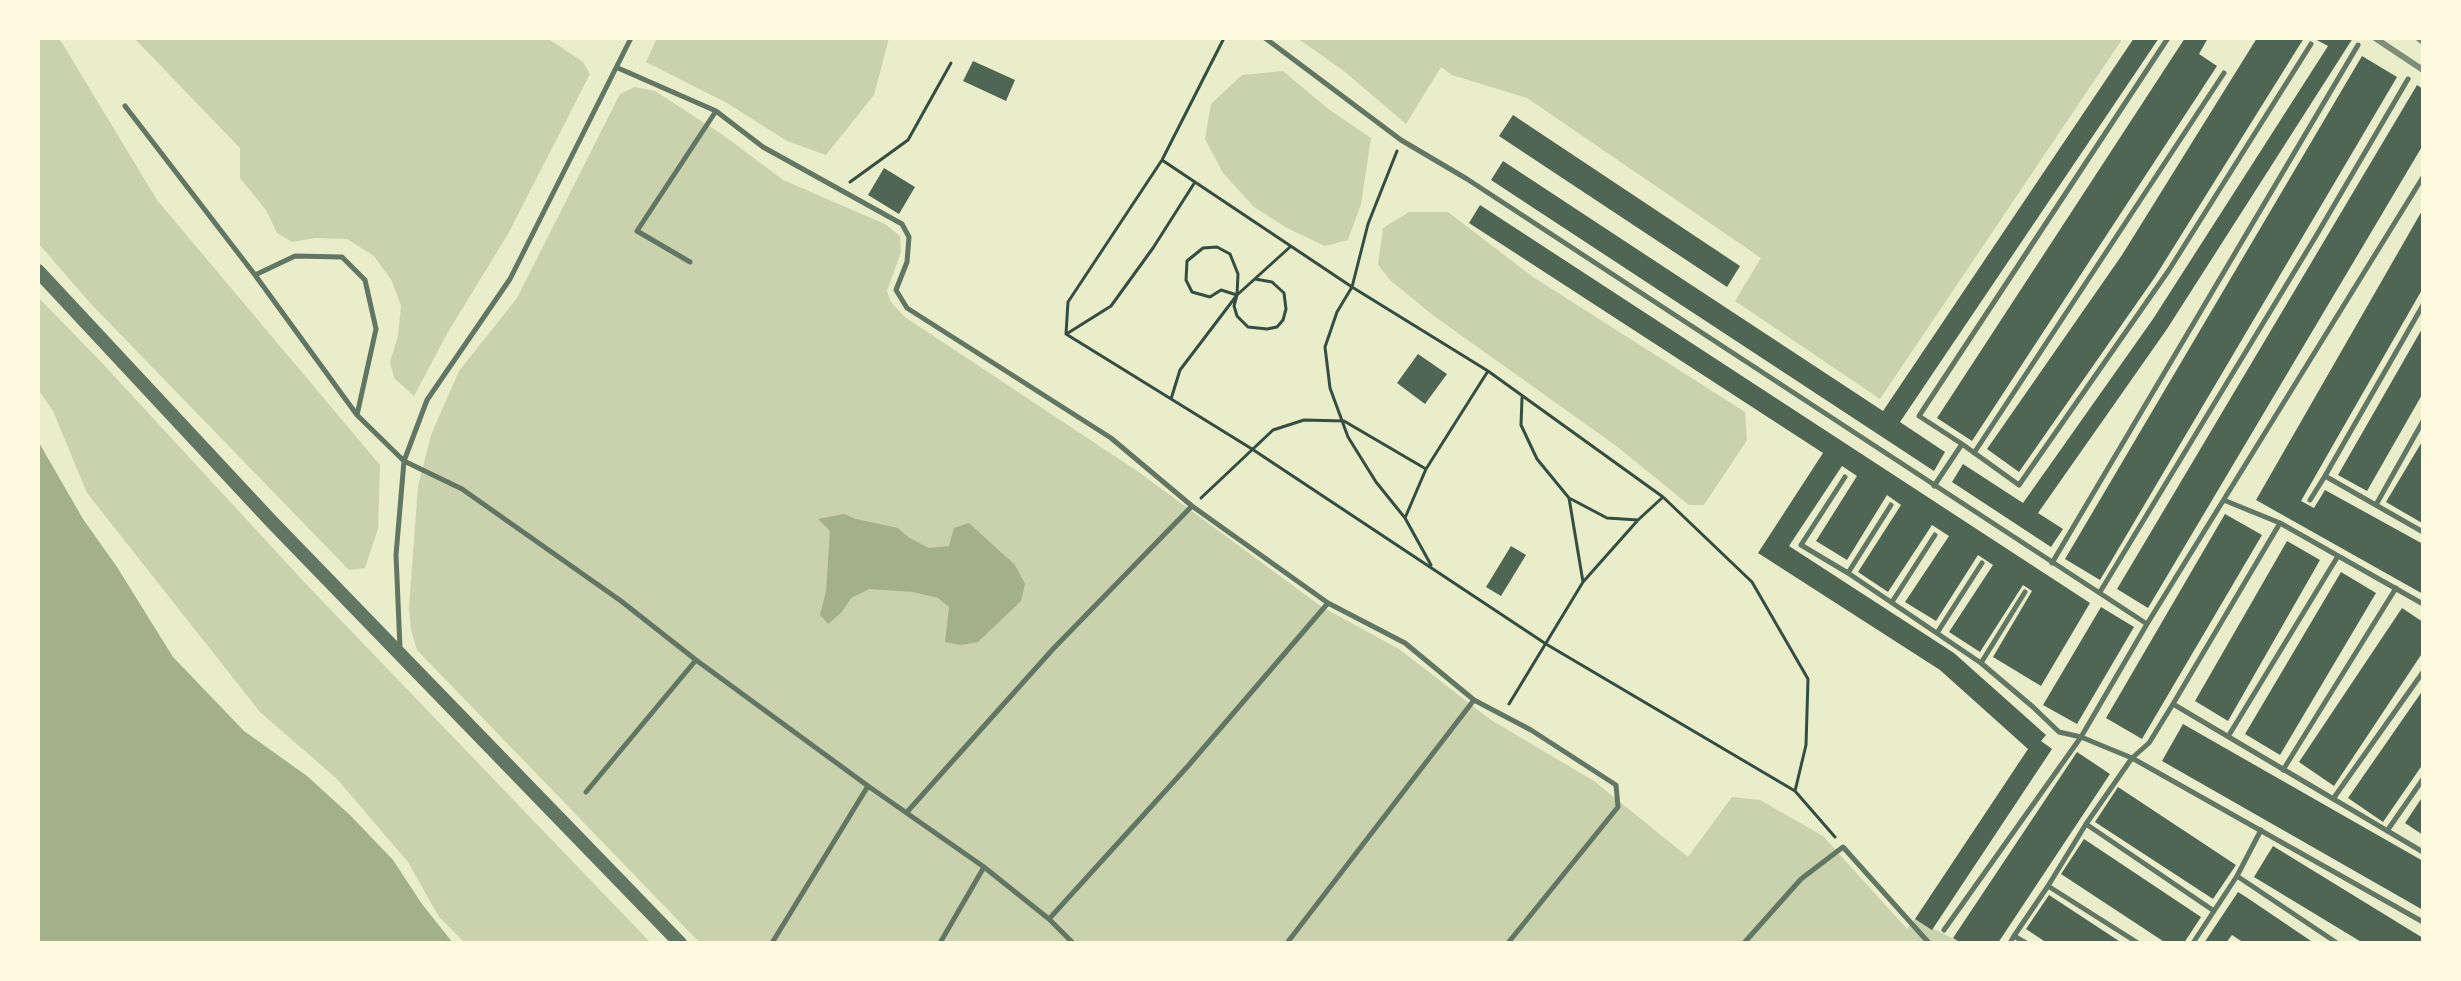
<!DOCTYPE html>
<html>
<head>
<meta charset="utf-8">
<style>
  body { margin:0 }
  #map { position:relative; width:2461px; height:981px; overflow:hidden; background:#e9edc9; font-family:"Open Sans",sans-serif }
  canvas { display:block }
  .frame { position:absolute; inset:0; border:40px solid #fefae0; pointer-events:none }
</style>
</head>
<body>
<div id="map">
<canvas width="2461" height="981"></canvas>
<div class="frame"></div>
</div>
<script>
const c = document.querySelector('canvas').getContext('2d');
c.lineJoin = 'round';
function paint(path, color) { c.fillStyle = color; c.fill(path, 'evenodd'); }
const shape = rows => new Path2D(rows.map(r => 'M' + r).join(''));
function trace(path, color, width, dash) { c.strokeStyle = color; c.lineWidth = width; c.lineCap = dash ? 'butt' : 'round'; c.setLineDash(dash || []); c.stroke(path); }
paint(shape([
  [38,38,59,38,157,200,380,465,378,529,365,568,349,570,92,305,38,243],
  [134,38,547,38,583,62,590,74,508,234,448,332,414,396,394,378,390,362,398,336,401,306,392,281,374,256,347,239,315,238,292,242,277,233,266,210,240,178,240,148],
  [657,38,889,38,874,95,826,155,787,141,727,103,646,62],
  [1297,38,2123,38,1880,399,1735,301,1761,258,1527,98,1452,75,1441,67,1406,124,1344,71],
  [1283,71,1327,108,1371,138,1361,204,1348,240,1325,246,1287,228,1254,207,1223,173,1205,139,1211,104,1242,75],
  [635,87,655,91,723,135,783,180,885,224,900,236,901,252,887,291,891,302,905,317,1140,473,1322,607,1399,649,1491,720,1594,781,1688,857,1732,797,1760,800,1823,836,1907,929,1915,919,1961,943,700,943,417,650,411,630,409,607,418,486,431,435,459,371,517,298,620,94],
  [1409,212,1448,212,1533,277,1745,412,1747,440,1704,505,1689,505,1615,445,1434,316,1391,281,1378,265,1383,228],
  [38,297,104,365,306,584,651,943,465,943,439,917,408,862,337,779,260,712,87,493,53,411,38,389]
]), '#cad2ad');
paint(shape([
  [38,441,83,519,117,567,173,657,244,731,307,776,351,816,393,860,422,904,453,943,38,943],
  [844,514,856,519,898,528,908,537,929,548,949,546,954,528,969,523,1015,565,1025,584,1021,601,978,642,961,645,945,642,949,607,938,598,913,592,869,589,851,598,842,612,828,624,820,615,826,591,830,531,818,519]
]), '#a3b18a');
paint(shape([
  [2134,38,2159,38,1900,422,1945,452,1934,471,1491,180,1503,161,1883,411],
  [2185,38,2208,38,2199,54,2217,66,1972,441,1937,418],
  [2257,38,2304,38,2155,277,2019,472,1987,449,2122,255],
  [2313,38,2353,38,2167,329,2038,513,2063,529,2051,547,1952,482,1963,464,2023,503,2153,319,2328,46],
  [2362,56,2397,77,2100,580,2065,559],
  [973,61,1015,80,1006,101,963,81],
  [2417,85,2423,89,2423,145,2148,608,2117,589],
  [1513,115,1740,266,1727,287,1499,136],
  [884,168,915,187,899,214,868,195],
  [1480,205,2090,603,2041,686,1993,657,2032,591,2023,585,1980,652,1949,632,1993,565,1978,555,1936,621,1905,602,1949,536,1932,525,1888,592,1858,572,1901,505,1887,495,1847,560,1816,541,1857,476,1842,466,1789,546,1954,653,2046,735,2041,741,2052,749,1932,930,1915,919,2028,749,1940,670,1758,553,1823,453,1469,223],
  [2423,209,2423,288,2301,501,2314,508,2325,490,2423,544,2423,594,2256,500],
  [2423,327,2423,393,2367,491,2338,475],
  [1418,354,1447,374,1425,404,1397,383],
  [2423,440,2423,521,2422,523,2386,502],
  [2225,514,2262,535,2142,739,2106,718],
  [2287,541,2320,560,2228,721,2195,701],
  [1511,546,1526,555,1501,596,1486,587],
  [2341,572,2376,593,2280,755,2245,734],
  [2101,607,2134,627,2077,724,2043,705],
  [2402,608,2423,622,2423,652,2334,786,2299,762],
  [2423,690,2423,764,2383,822,2348,798],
  [2183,724,2423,861,2423,910,2162,761],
  [2077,752,2110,774,1998,943,1961,943,1953,938],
  [2118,787,2236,865,2213,899,2095,822],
  [2423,796,2423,835,2405,823],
  [2084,839,2201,917,2184,943,2166,943,2061,874],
  [2273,846,2423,938,2423,943,2363,943,2254,877],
  [2238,892,2246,897,2314,943,2244,943,2232,935,2226,943,2204,943],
  [2049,895,2122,943,2047,943,2026,929]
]), '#4f6655');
trace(shape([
  [1224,38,1162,160,1068,302,1066,334,1252,449,1546,644,1795,791,1835,837],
  [1397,151,1368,224,1352,287,1337,312,1325,347,1330,388,1348,437,1376,482,1405,518,1431,565],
  [1162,160,1352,287,1488,371,1663,497,1752,582,1808,679,1806,745,1795,791],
  [850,182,908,140,951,63],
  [1237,295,1221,290,1210,297,1192,292,1186,280,1187,261,1203,248,1217,247,1230,254,1238,274,1237,295,1234,306,1237,316,1248,327,1267,329,1277,327,1283,320,1286,309,1284,293,1272,282,1255,279],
  [1068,333,1111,306,1153,248,1195,182],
  [1522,398,1521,425,1537,459,1569,498,1583,582],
  [1171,399,1180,370,1237,295,1290,247],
  [1426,469,1488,371],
  [1201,498,1273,430,1304,420,1344,421,1426,469,1405,518],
  [1571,499,1607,518,1638,520],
  [1509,704,1583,582,1638,520,1663,497]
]), '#344e41', 3);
trace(shape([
  [1265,38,1401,140,1467,179,2147,624,2423,177],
  [618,68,716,111,763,147,902,224,909,237,907,262,896,290,907,308,1111,438,1192,506,1328,603,1405,643,1474,700,1531,730,1616,785,1618,807,1508,943],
  [125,106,255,275,357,415,404,461,462,489,621,601,696,660,868,786,984,867,1049,919,1073,943],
  [690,262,637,231,716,111],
  [255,275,295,256,342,257,365,280,376,329,357,415],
  [2423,305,2325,476,2423,532],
  [1962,444,1919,416,2168,38],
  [1974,453,2224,73],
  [1845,477,1801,545,1848,573,1981,663,2033,707,2059,732,2081,737,2132,758,2086,824],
  [1934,486,1962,444,2019,485,2169,270,2311,44],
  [2310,500,2325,476],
  [2226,501,2280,523,2423,604],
  [2377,503,2423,421],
  [2052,563,2358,45],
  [1848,573,1891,505],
  [2100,592,2316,236,2408,79],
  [1892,602,1935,535],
  [1937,633,1982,563],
  [400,648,396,555,404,461,427,400,510,279,631,38],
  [1981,663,2025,592],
  [2173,704,2280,523],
  [2229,735,2338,556],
  [2283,770,2396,588],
  [586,792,696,660],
  [2333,799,2423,672],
  [907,812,1053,649,1192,506],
  [2387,831,2423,779],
  [2423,852,2173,704,2149,743,2132,758,2423,922],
  [2237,876,2261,830],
  [1049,919,1188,766,1328,603],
  [1944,930,2081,737,2147,624],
  [2014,936,2048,886],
  [772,943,868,786],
  [940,943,984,867],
  [1287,943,1474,700],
  [1744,943,1801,879,1843,847,1929,943],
  [2010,943,2014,936,2026,943],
  [2138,943,2048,886,2086,824,2214,911,2237,876,2337,943],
  [2193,943,2214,911]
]), '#617663', 5);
trace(shape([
  [38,271,271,521,680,943]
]), '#617663', 14);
trace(shape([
  [2375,38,2423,70],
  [2418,38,2423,42]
]), '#7c8e77', 6);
</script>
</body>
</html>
